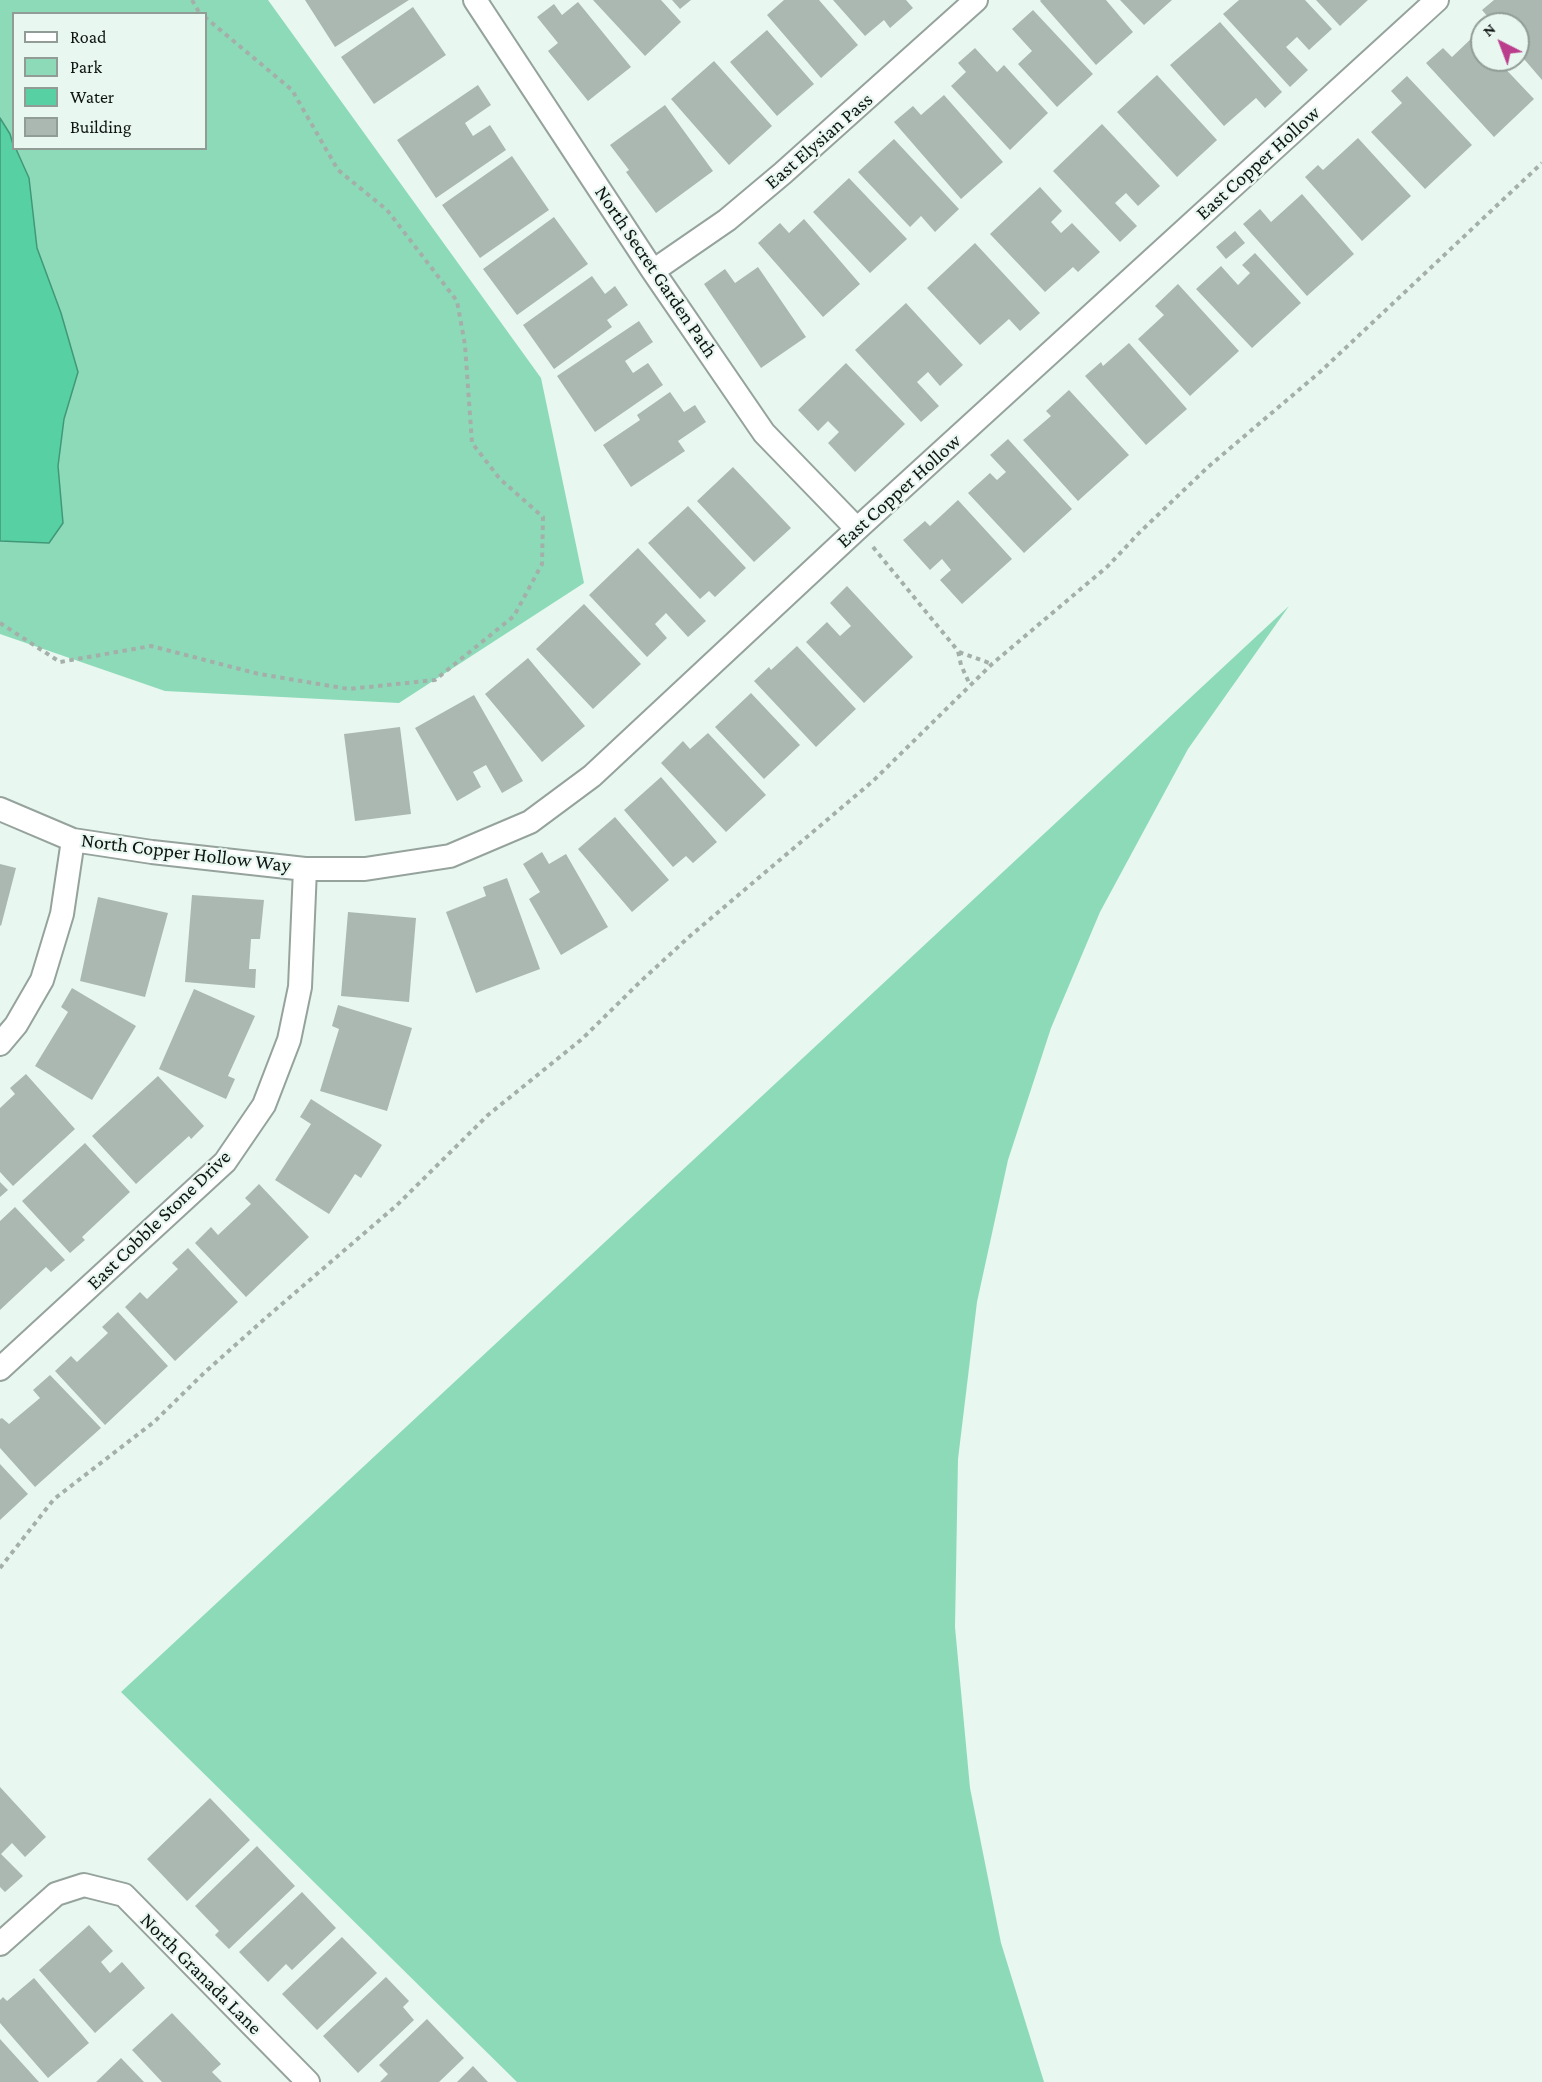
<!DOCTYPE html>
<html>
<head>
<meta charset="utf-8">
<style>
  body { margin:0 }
  #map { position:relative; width:1542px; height:2082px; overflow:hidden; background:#e8f7f0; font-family:"Crimson Pro",serif }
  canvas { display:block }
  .legend { position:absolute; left:12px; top:12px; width:195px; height:138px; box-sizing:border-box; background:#e8f7f0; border:2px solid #919c97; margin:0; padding:8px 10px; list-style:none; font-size:18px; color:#0f1412 }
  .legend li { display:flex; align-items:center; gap:12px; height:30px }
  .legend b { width:30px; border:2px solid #919c97 }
  .north { position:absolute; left:1470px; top:12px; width:60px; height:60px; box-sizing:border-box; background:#e8f7f0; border:2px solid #919c97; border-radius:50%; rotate:318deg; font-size:16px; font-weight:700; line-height:24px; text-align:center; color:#0f1412 }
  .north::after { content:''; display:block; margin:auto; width:21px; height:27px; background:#bb3e8d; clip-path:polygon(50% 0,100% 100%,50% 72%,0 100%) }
</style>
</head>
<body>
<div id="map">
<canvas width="1542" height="2082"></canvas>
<ul class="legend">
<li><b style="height:8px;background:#fff"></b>Road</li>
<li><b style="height:16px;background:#8ddab9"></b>Park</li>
<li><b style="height:16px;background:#57d1a3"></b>Water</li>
<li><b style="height:16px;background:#aab8b1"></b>Building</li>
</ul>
<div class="north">N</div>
</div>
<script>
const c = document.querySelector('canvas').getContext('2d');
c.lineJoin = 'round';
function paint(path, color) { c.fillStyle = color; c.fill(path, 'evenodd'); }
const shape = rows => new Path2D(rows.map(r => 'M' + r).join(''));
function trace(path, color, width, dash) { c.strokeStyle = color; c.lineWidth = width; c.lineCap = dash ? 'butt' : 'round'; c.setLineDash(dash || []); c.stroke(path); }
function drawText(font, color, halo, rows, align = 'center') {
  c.font = font + ' "Crimson Pro",serif'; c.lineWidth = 4.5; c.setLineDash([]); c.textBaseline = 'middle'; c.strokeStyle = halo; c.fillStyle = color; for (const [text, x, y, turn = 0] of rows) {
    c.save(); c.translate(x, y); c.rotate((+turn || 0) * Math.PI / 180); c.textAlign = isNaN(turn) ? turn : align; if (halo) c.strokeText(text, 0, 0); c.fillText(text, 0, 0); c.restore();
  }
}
paint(shape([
  [0,0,268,0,541,378,584,583,399,703,165,691,0,634],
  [14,14,206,14,206,148,14,148],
  [1289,606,1188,749,1100,912,1051,1028,1008,1160,977,1302,958,1459,955,1627,970,1788,1001,1943,1044,2082,517,2082,121,1692]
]), '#8ddab9');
const water = shape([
  [0,118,10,134,14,148,16,149,29,178,37,248,61,313,78,372,64,419,58,466,63,523,49,543,0,541,0,118]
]);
paint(water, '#57d1a3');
trace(water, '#419878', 1.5);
paint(shape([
  [305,0,409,0,335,47],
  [593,0,661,0,681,22,645,56],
  [672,0,691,0,680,9],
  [784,0,819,0,858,45,821,78,767,15],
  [833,0,906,0,913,8,890,28,884,20,865,36],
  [1041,0,1106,0,1133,32,1096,65,1040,1],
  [1120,0,1172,0,1144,25],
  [1239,0,1305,0,1332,29,1309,50,1297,37,1286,47,1308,70,1290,87,1223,14],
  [1316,0,1368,0,1340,26],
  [1494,0,1542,0,1542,80,1518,52,1518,24,1494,24,1482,10],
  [578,2,631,67,588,101,548,51,558,43,537,17,554,4,562,15],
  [413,7,446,55,374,104,341,57],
  [1033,10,1093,74,1057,107,1018,64,1032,51,1012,29],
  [1220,22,1282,92,1265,108,1256,98,1224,126,1170,65],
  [767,30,814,84,777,116,730,62],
  [1474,36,1482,44,1482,60,1497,60,1534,99,1494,137,1426,63,1443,48,1452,57],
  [975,48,997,72,1004,65,1048,113,1010,150,951,86,966,72,958,63],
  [714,61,772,126,729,165,671,99],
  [1157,75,1217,140,1177,177,1117,112],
  [1407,76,1472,145,1425,189,1371,132,1402,103,1391,91],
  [478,85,491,105,465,123,473,136,490,125,506,150,436,198,397,140],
  [944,95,1003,162,961,199,894,122,913,106,921,115],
  [665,105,713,171,656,213,626,172,629,170,610,145],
  [1102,124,1160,186,1138,206,1126,193,1115,203,1137,226,1120,242,1053,171],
  [1358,138,1411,196,1362,241,1305,177,1318,165,1323,170],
  [894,139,959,209,935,232,921,216,910,227,858,172],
  [512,156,549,210,480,258,442,205],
  [849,178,907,239,870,273,813,212],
  [1040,187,1062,211,1051,222,1061,233,1072,223,1100,252,1078,272,1073,267,1045,292,990,234],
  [1302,194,1354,254,1307,296,1243,224,1260,209,1271,222],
  [554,217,588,264,517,315,483,269],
  [804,219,860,284,823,317,758,243,780,223,789,233],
  [1235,231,1245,243,1226,259,1216,247],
  [975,243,1040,313,1020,331,1009,319,980,345,927,288],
  [1255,253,1301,303,1252,348,1196,289,1221,266,1238,285,1250,273,1242,265],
  [758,267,806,337,761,368,704,284,725,269,735,283],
  [592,276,605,294,615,286,628,305,607,320,612,327,554,369,523,325],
  [1178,284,1239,351,1190,396,1138,339,1164,315,1155,306],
  [906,303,963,365,940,386,928,372,917,382,939,406,921,422,855,350],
  [639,321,653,342,625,361,633,373,648,363,663,385,595,432,557,376],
  [1129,343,1187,409,1146,445,1085,376,1101,362,1103,366],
  [846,363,905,424,855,472,828,443,839,432,828,421,818,431,798,410],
  [1069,390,1129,455,1078,501,1023,440,1051,416,1046,411],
  [670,392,684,412,695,405,706,422,678,441,685,451,631,487,603,445,640,420,637,415],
  [1008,439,1072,509,1024,553,968,493,990,473,997,480,1006,472,990,455],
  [733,467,791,528,754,562,697,501],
  [958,500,1012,559,962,604,940,580,951,570,942,559,930,570,903,540,925,521,930,526],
  [688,506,746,568,715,597,709,591,700,599,648,543],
  [638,548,706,621,688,637,666,613,655,624,667,638,647,657,589,595],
  [847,586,913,657,864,703,806,642,827,622,840,636,851,626,830,603],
  [584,604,641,664,593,709,536,649],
  [797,646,856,709,816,747,754,681,769,667,771,670],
  [528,658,585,726,542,762,485,694],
  [751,693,800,745,764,779,715,727],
  [474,695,523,781,502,793,486,765,473,772,481,787,457,801,415,728],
  [400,727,411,814,355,821,344,734],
  [708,733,766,795,726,832,661,763,683,741,690,749],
  [661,777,717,842,693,863,686,856,673,867,624,810],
  [615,817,669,880,632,912,578,849],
  [542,852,549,864,566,854,608,927,561,955,529,899,540,892,523,864],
  [0,864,16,868,1,926,0,925],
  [507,878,540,969,476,993,446,912,486,896,483,887],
  [192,895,264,900,260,939,251,939,249,969,256,969,255,988,185,982],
  [98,897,168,913,145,997,80,981],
  [348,912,416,918,409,1002,341,996],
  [72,988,136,1026,92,1100,35,1066,68,1012,61,1007],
  [194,989,255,1016,228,1076,235,1079,226,1099,159,1069],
  [338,1005,412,1028,387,1111,320,1091,339,1029,332,1026],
  [26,1074,75,1129,13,1186,0,1172,0,1108,15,1094,10,1088],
  [158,1076,204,1126,191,1139,189,1136,136,1184,92,1136],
  [311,1099,382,1145,361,1178,355,1174,329,1214,275,1180,311,1124,300,1117],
  [85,1143,130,1192,82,1237,85,1240,70,1253,22,1201],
  [0,1182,8,1190,0,1197],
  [259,1184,309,1237,246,1297,195,1243,211,1227,218,1235,251,1204,245,1198],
  [15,1207,65,1260,51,1272,46,1267,0,1310,0,1221],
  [188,1248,238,1302,175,1361,125,1307,140,1292,147,1299,178,1269,172,1263],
  [118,1312,168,1366,105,1425,55,1371,71,1356,77,1362,108,1333,102,1327],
  [50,1375,101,1428,35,1487,0,1448,0,1419,2,1418,9,1424,40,1398,33,1390],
  [0,1464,28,1494,0,1520],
  [0,1787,46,1837,25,1857,12,1843,1,1854,23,1876,5,1892,0,1887],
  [210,1798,250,1840,187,1901,147,1859],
  [257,1846,295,1886,229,1949,215,1935,219,1931,195,1906],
  [302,1892,336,1928,292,1970,286,1964,268,1982,239,1952],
  [89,1925,113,1951,101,1962,110,1973,122,1962,145,1988,95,2033,39,1970],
  [342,1937,377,1973,317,2030,282,1994],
  [386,1977,409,2001,403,2007,414,2020,358,2073,323,2036],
  [34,1978,89,2043,48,2078,0,2023,0,2000,3,1997,7,2001],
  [172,2013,221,2064,212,2072,222,2082,162,2082,132,2050],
  [427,2019,464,2058,439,2082,380,2082,388,2074,379,2065],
  [0,2039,39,2082,0,2082],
  [121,2058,144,2082,96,2082],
  [473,2066,488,2082,457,2082]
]), '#aab8b1');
const minor = shape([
  [475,0,653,271,764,433,857,529],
  [653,271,727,220,783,173,976,0],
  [0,809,73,840,152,852,305,869,365,869,450,856,530,822,592,776,857,529,1437,0],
  [0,1044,16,1025,42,980,62,914,73,840],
  [0,1369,225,1162,264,1105,289,1040,300,987,305,869],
  [0,1944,56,1894,84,1885,124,1895,308,2082]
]);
trace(minor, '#95a39c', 26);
trace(shape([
  [192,0,200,14],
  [873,547,958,651,961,665,970,685],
  [0,623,60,662,151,646,259,674,349,689,435,680,514,616,542,564,543,517,500,479,472,443,465,345,457,301,387,210,338,170,292,90,206,18],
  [959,652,992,664],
  [0,1568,54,1499,154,1422,204,1373,268,1316,397,1205,488,1115,582,1039,641,981,690,936,873,781,992,664,1108,566,1139,533,1208,467,1320,372,1542,163]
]), '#a4afaa', 4, [4.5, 4.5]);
trace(minor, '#fff', 22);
drawText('20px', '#0f1412', '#e8f7f0', [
  ["East Elysian Pass",819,141,-41],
  ["East Copper Hollow",1258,163,-42],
  ["North Secret Garden Path",656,272,56],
  ["East Copper Hollow",899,491,-42],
  ["North Copper Hollow Way",186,853,7],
  ["East Cobble Stone Drive",159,1220,-44],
  ["North Granada Lane",201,1974,45]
]);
</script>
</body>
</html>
